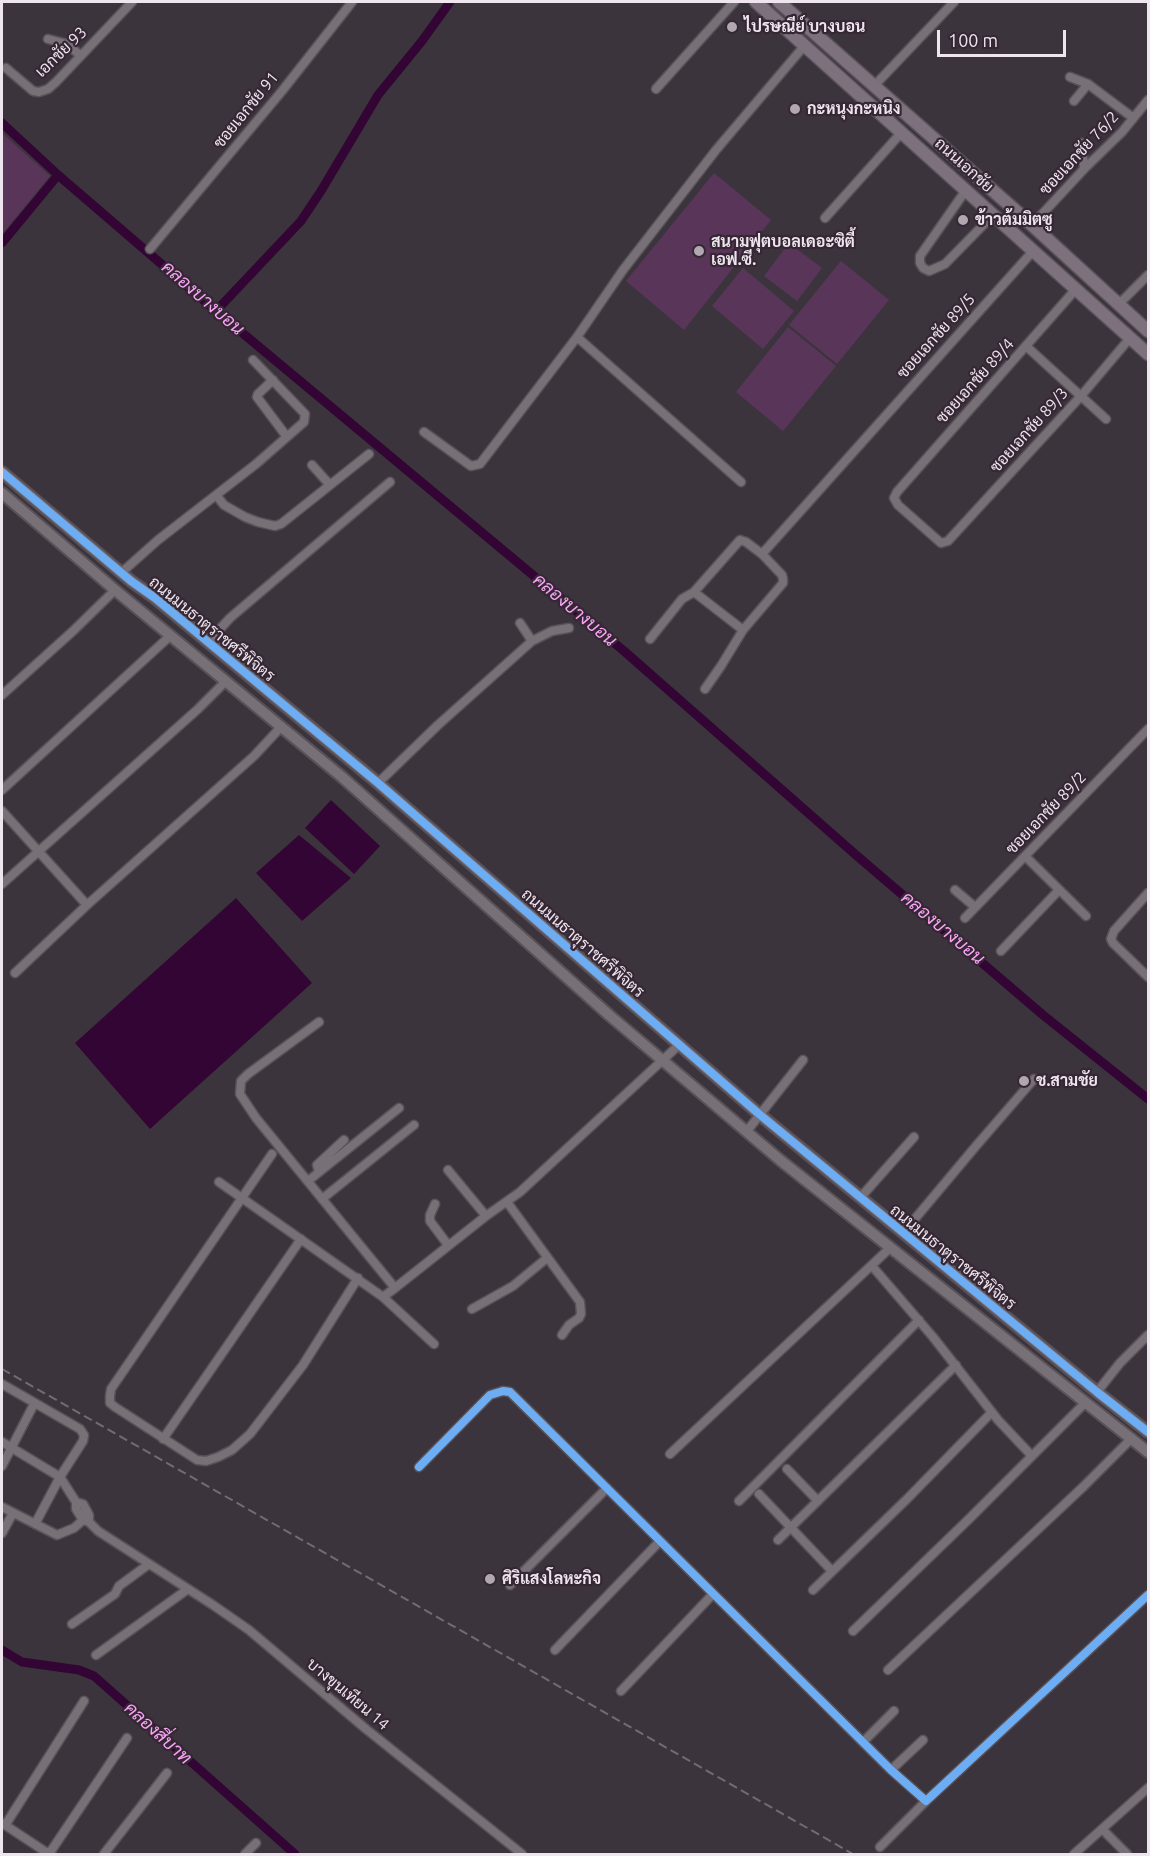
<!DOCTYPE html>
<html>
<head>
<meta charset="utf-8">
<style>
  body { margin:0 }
  #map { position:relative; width:1150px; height:1856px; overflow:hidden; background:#3c343c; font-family:Ubuntu,sans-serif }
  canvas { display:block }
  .frame { position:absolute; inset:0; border:3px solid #efe5ee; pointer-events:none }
  .scale { position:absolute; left:937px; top:30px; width:129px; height:27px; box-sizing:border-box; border:3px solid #efe5ee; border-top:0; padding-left:8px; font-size:18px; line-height:21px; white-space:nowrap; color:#efe5ee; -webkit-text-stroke:4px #362735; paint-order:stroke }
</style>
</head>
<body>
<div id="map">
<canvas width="1150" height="1856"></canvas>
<div class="frame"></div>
<div class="scale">100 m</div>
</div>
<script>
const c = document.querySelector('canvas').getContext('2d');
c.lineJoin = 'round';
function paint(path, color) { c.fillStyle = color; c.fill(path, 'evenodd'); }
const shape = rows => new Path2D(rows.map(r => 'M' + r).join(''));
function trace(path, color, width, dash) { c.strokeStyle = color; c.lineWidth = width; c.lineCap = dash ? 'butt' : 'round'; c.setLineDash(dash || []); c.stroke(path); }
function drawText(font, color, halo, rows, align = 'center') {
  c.font = font + ' Ubuntu,Sarabun,sans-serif'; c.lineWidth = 4.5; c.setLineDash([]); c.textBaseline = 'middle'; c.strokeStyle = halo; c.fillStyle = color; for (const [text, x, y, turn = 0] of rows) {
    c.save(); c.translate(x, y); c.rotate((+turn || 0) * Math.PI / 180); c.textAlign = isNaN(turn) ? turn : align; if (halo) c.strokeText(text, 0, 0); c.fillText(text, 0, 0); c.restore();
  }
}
paint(shape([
  [2,133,50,176,2,234],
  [714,173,771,220,684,330,626,281],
  [789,243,822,268,797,301,764,276],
  [841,261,889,300,837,364,789,325],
  [743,268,794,311,763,349,712,306],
  [788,327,836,366,783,431,736,392]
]), '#593659');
paint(shape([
  [331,800,380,846,354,874,305,828],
  [299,835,351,878,302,921,256,873],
  [236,898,312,983,150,1129,75,1043]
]), '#330534');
trace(shape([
  [2,123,58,175,216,311,624,651,856,855,1043,1015,1148,1099],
  [2,243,58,175],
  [216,311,301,221,321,191,378,95,422,41,450,2],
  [2,1650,22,1662,79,1670,94,1676,295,1854]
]), '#330534', 9);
const minor = shape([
  [48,39,67,44,81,56],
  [6,68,33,91,39,92,48,89,56,82,132,2],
  [1070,77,1088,84,1132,117],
  [874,86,954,2],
  [656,89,734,2],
  [1074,101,1088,84],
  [1082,143,1084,169],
  [966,190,920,256,920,263,923,268,929,271,945,264,994,214],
  [825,218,902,132],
  [1032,225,1084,169,1122,132,1148,100],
  [150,249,282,91,352,2],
  [1076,289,897,492,894,498,898,505,941,543,948,541,1081,396,1130,338],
  [1118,305,1148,275],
  [577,337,741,482],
  [1026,346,1106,419],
  [273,380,258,394,257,397,287,437],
  [424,432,471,466,480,464,577,337,623,270,716,150,805,45],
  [312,465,330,485],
  [216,495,224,505,245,517,258,522,275,526,281,524,369,454],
  [762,554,1034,250],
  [121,573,158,540,256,464,304,422,305,414,253,360],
  [520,623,532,641],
  [650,639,682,599,694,592,740,540,746,542,762,554,782,575,783,579,783,583,743,630,694,592],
  [208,642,230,618,390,482],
  [705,689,721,666,743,630],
  [2,695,73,631,115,590],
  [378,783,438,725,532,641,552,631,569,628],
  [2,790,170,636],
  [2,811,87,905],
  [1025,856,1086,916],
  [2,884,198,709,226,681],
  [955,890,975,907],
  [1148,893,1114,931,1111,939,1113,943,1148,977],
  [965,918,1148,729],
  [1001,951,1059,890],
  [15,973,87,905,254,756,281,727],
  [319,1022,248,1074,241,1081,240,1094,256,1118,395,1288,486,1216,520,1192,680,1044],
  [747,1131,803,1060],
  [272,1154,111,1389,110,1396,110,1403,115,1407,197,1460,206,1461,218,1457,232,1450,250,1434,303,1365,358,1278],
  [448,1170,486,1216],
  [319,1172,317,1165,344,1140],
  [308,1181,399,1108],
  [219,1182,383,1297,395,1288],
  [860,1198,914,1137],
  [322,1199,414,1125],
  [507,1202,580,1302,581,1314,579,1318,569,1325,562,1335],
  [435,1204,430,1215,430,1221,448,1245],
  [903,1233,976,1146,1034,1079],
  [872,1266,933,1337,998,1420,1032,1456,1086,1402],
  [383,1297,434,1344],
  [472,1309,513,1286,547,1258],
  [2,1384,80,1429,84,1435,83,1441,60,1477,35,1524],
  [1097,1392,1120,1363,1148,1335],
  [163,1439,301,1239],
  [2,1442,60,1477,76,1502,76,1509,83,1520,89,1522,98,1531,213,1605,249,1630,366,1729,522,1854],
  [670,1454,890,1248],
  [2,1466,34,1404],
  [419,1467,490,1395,503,1391,510,1392,891,1770,926,1801,1148,1595],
  [787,1469,818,1501],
  [759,1494,832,1571],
  [739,1501,919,1320],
  [76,1502,83,1504,89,1515,89,1522],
  [2,1507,57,1535,74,1528,83,1520],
  [2,1533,13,1513],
  [778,1540,956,1365],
  [510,1585,607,1488],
  [813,1590,907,1499,992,1412],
  [72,1624,115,1594,119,1586,149,1564],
  [853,1631,969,1519,1032,1456],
  [555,1650,660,1541],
  [96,1655,188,1589],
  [888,1670,1083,1487,1132,1438],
  [621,1691,713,1594],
  [863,1742,894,1711],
  [891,1770,923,1740],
  [2,1823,49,1854],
  [6,1824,84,1701],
  [1103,1830,1127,1854],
  [880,1847,926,1801],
  [49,1854,127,1738],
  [104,1854,167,1773],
  [245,1854,256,1843],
  [1074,1854,1148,1788]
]);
const tertiary = shape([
  [2,472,131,581,155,598,378,783,759,1114,1097,1392,1148,1432],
  [2,493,115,590,342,777,609,1015,780,1160,1148,1452]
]);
const primary = shape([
  [756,2,1148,354],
  [779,2,1032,225,1148,331]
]);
trace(minor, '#585158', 11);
trace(tertiary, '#585158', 14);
trace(primary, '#585158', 15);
trace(minor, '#777077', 8);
trace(tertiary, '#777077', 10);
trace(primary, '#7d717d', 12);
trace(shape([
  [2,1369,853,1854]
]), '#726b72', 2, [9, 4.5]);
trace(shape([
  [2,472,131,581,155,598,378,783,759,1114,1097,1392,1148,1432],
  [419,1467,490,1395,503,1391,510,1392,891,1770,926,1801,1148,1595]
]), '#6dadf4', 8);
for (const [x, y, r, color] of [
  [732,27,6,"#b0a7b0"],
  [795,109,6,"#b0a7b0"],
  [963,220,6,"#b0a7b0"],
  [699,251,6,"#b0a7b0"],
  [1024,1081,6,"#b0a7b0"],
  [490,1579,6,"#b0a7b0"]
]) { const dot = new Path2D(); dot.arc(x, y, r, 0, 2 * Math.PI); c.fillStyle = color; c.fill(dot); trace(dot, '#362735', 2); }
drawText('bold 16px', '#efe5ee', '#362735', [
  ["ไปรษณีย์ บางบอน",744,27],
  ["กะหนุงกะหนิง",807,109],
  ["ข้าวต้มมิตซู",975,220],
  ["สนามฟุตบอลเดอะซิตี้",711,242],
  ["เอฟ.ซี.",711,260],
  ["ช.สามชัย",1036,1081],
  ["ศิริแสงโลหะกิจ",502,1579]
], 'left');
drawText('16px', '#efe5ee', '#362735', [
  ["เอกชัย 93",61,52,-44],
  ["ซอยเอกชัย 91",246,110,-51],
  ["ซอยเอกชัย 76/2",1079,153,-47],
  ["ถนนเอกชัย",964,165,42],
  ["ซอยเอกชัย 89/5",936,336,-48],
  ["ซอยเอกชัย 89/4",975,381,-48],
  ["ซอยเอกชัย 89/3",1029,430,-48],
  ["ถนนมนธาตุราชศรีพิจิตร",212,629,39],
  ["ซอยเอกชัย 89/2",1046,813,-46],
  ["ถนนมนธาตุราชศรีพิจิตร",583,943,41],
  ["ถนนมนธาตุราชศรีพิจิตร",953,1257,39],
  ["บางขุนเทียน 14",348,1694,40]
]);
drawText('italic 18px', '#f7a5f4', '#362735', [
  ["คลองบางบอน",203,298,41],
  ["คลองบางบอน",575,610,40],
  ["คลองบางบอน",943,928,40],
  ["คลองสี่บาท",158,1733,42]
]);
</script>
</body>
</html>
